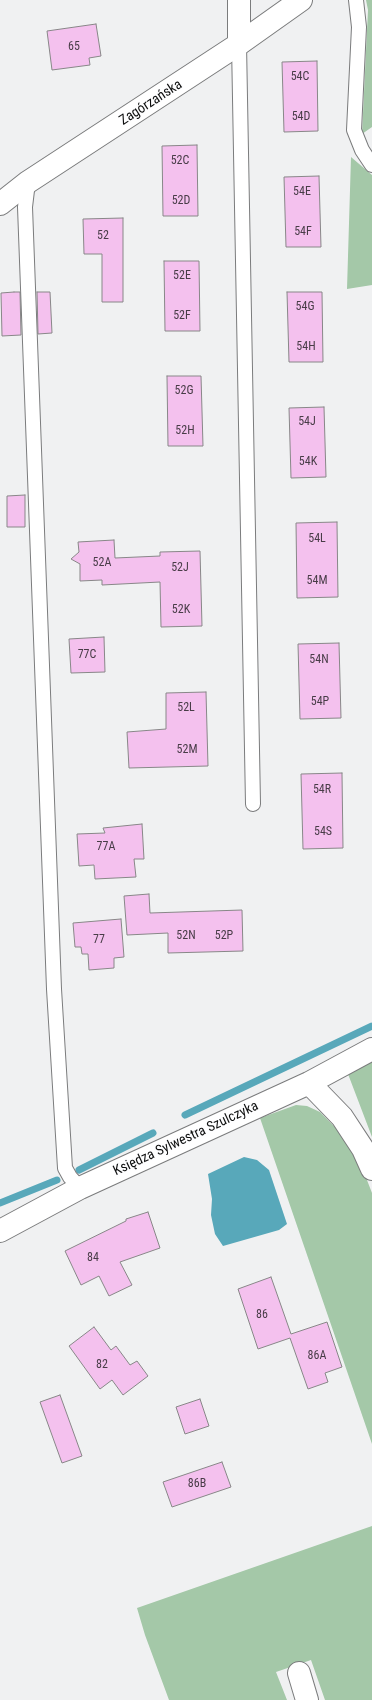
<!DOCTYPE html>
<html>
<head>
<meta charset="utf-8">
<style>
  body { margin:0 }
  canvas { display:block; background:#f0f1f2 }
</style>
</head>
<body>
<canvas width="372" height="1700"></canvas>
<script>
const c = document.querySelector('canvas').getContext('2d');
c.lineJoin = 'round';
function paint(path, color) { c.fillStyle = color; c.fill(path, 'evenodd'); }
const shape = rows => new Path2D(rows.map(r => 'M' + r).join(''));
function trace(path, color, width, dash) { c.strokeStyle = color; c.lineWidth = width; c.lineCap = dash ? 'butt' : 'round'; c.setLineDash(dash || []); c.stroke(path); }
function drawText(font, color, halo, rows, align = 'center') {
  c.font = font + ' "Roboto Condensed",sans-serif'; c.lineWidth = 3.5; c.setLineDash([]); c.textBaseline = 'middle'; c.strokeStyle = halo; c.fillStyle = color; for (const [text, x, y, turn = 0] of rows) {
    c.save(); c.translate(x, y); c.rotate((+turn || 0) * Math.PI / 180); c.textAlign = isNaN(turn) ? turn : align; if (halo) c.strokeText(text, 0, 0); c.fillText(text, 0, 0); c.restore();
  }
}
paint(shape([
  [366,0,372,0,372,127,362,134,368,10],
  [351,157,372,175,372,285,347,289],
  [372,1061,372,1137,348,1074],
  [296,1105,307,1106,320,1112,335,1127,360,1162,372,1193,372,1444,260,1118],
  [372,1526,372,1700,325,1700,311,1660,276,1672,287,1700,169,1700,145,1635,137,1608]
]), '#a4c8a8');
paint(shape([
  [244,1157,257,1160,269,1170,287,1224,279,1230,223,1246,215,1234,211,1215,212,1199,208,1174]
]), '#58a8ba');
trace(shape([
  [185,1115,372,1026],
  [79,1170,153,1133],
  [0,1203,57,1180]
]), '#58a8ba', 7);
const building = shape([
  [96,24,101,56,89,58,90,65,52,70,47,31,96,24],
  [317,61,318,131,284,132,282,62,317,61],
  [197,145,198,216,163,216,162,146,197,145],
  [319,176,321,247,286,247,284,177,319,176],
  [123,218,123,302,102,302,102,254,84,254,83,219,123,218],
  [164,261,199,261,200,331,165,331,164,261],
  [14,292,20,292,21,335,2,336,1,293,14,292],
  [37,292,50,292,52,333,38,334,37,292],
  [287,292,322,292,323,362,289,362,287,292],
  [167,376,201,376,203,446,168,446,167,376],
  [324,407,326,477,291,478,289,408,324,407],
  [25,495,25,527,7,527,7,496,25,495],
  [337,522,338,597,297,598,296,523,337,522],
  [114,540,115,558,160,556,160,552,200,551,202,626,161,627,160,582,102,585,102,580,80,581,80,564,71,559,79,552,78,542,114,540],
  [104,637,105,672,71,673,69,639,104,637],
  [339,643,341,718,300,719,298,644,339,643],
  [206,692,208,766,129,768,127,732,166,729,166,693,206,692],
  [342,773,343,848,303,849,301,774,342,773],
  [142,824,144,859,134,859,136,877,95,879,94,865,79,866,77,834,105,833,103,828,142,824],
  [149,894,150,913,242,910,243,951,168,953,168,933,127,935,124,896,149,894],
  [121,919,124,957,114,958,114,968,89,970,88,954,82,954,81,947,75,947,73,923,121,919],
  [148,1212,160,1248,120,1262,132,1285,109,1296,99,1276,81,1285,65,1251,126,1221,126,1219,148,1212],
  [271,1277,291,1334,327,1322,342,1367,325,1373,328,1382,308,1389,290,1338,258,1349,238,1289,271,1277],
  [94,1327,111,1350,116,1346,130,1365,137,1361,148,1376,123,1395,112,1380,100,1389,69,1346,94,1327],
  [60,1395,82,1456,62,1463,40,1402,60,1395],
  [200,1399,209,1426,185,1434,176,1407,200,1399],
  [222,1462,231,1487,172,1507,163,1482,222,1462]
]);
paint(building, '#f4c1ee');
trace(building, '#888788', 1);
const service = shape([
  [356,0,359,27,354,130,362,150,372,165],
  [239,44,253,804],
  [28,182,25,207,54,989,65,1168,70,1177,80,1188]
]);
const minor = shape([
  [239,0,239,44],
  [0,204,28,182,239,44,301,0],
  [309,1083,342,1117,363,1149,372,1169],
  [0,1231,80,1188,309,1083,372,1049],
  [299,1673,307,1700]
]);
trace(service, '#7b7c7d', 16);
trace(minor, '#7b7c7d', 24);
trace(service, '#fff', 14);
trace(minor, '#fff', 22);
drawText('12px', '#483c47', null, [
  ["65",74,47],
  ["54C",300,77],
  ["54D",301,117],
  ["52C",180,161],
  ["54E",302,192],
  ["52D",181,201],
  ["54F",303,232],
  ["52",103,236],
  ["52E",182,276],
  ["54G",305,307],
  ["52F",182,316],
  ["54H",306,347],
  ["52G",184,391],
  ["54J",307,422],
  ["52H",185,431],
  ["54K",308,462],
  ["54L",317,539],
  ["52A",102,563],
  ["52J",180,568],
  ["54M",317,581],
  ["52K",181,610],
  ["77C",87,655],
  ["54N",319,660],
  ["54P",320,702],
  ["52L",186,708],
  ["52M",187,750],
  ["54R",322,790],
  ["54S",323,832],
  ["77A",106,847],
  ["52N",186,936],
  ["52P",224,936],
  ["77",99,940],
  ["84",93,1258],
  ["86",262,1315],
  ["86A",317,1356],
  ["82",102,1365],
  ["86B",197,1484]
]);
drawText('14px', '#0e0f0f', '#fefeff', [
  ["Zagórzańska",151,103,-33],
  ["Księdza Sylwestra Szulczyka",186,1139,-25]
]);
</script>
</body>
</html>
